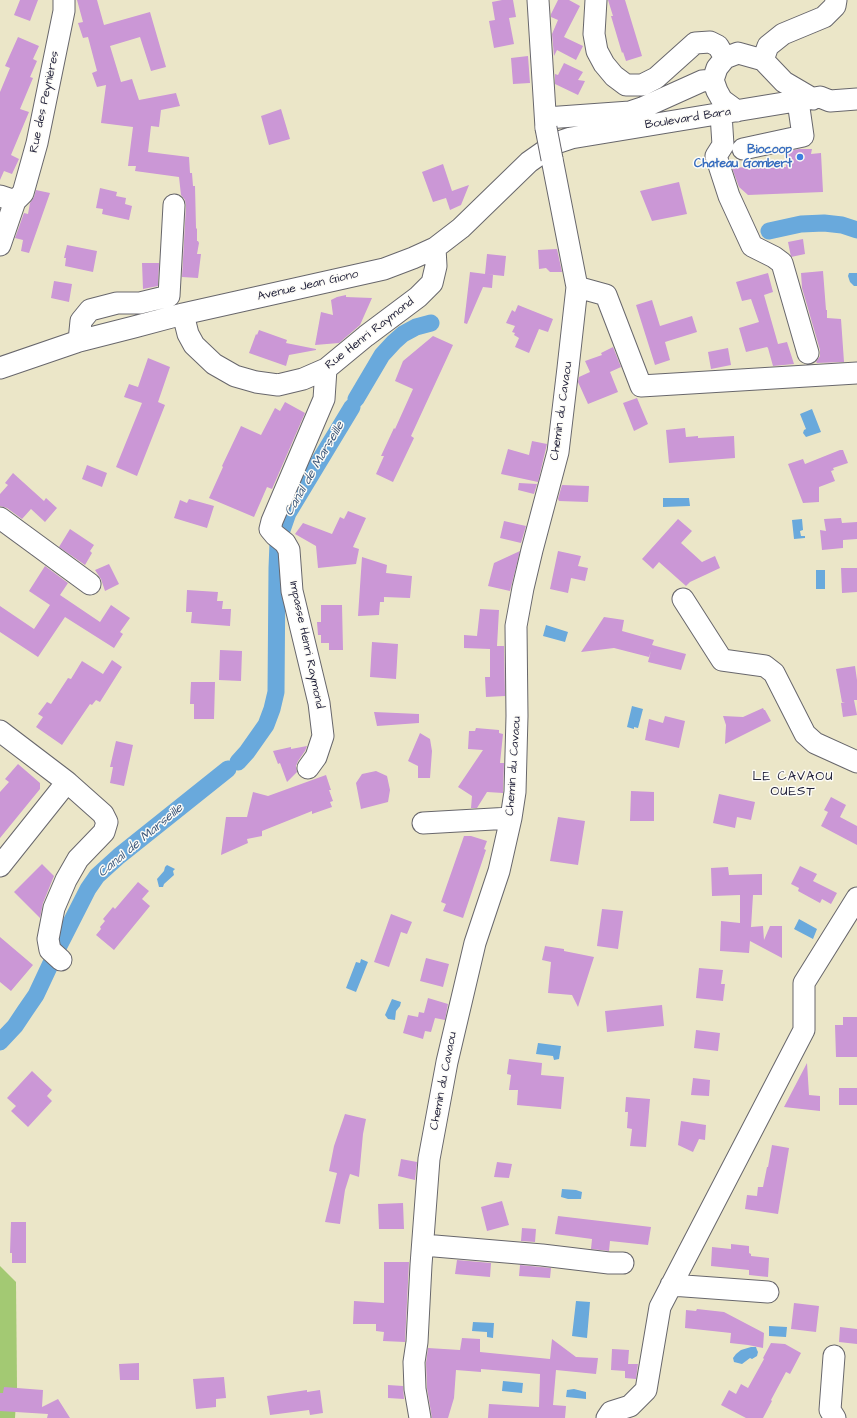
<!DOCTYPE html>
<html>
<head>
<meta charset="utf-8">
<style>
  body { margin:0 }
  canvas { display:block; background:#ebe6c8 }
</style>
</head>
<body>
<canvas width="857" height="1418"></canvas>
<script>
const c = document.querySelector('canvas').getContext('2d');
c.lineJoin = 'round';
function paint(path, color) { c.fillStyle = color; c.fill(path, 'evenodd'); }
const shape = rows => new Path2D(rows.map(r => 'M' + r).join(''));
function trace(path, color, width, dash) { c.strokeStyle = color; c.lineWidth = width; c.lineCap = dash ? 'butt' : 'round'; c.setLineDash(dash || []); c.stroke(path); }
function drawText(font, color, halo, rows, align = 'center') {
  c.font = font + ' "Architects Daughter",sans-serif'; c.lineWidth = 3; c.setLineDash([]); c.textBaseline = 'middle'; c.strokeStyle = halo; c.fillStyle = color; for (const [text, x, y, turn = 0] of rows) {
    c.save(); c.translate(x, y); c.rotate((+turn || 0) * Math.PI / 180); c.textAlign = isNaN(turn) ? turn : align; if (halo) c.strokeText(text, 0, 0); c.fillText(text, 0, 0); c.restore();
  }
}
paint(shape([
  [0,1266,16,1282,17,1387,15,1418,0,1418]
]), '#a3c973');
paint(shape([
  [849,273,857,273,857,286,854,286,850,282,848,276],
  [812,409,821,432,806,437,803,433,804,430,806,429,800,414],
  [663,498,689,498,690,506,663,507],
  [802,519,803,530,800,531,801,536,805,536,805,538,794,539,792,520],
  [816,570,825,570,825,589,816,589],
  [546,625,568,632,565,642,543,636],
  [632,706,643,709,638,728,634,727,634,729,627,727],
  [167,865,175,869,173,871,174,875,164,884,163,887,159,887,157,879,164,871,165,867],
  [799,919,817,929,813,939,794,929],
  [361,959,368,962,356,992,346,988,356,962,360,963],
  [392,999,401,1002,400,1006,396,1011,395,1020,388,1019,385,1015],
  [538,1043,561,1046,559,1059,554,1060,553,1056,536,1054],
  [562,1189,576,1190,582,1192,581,1199,568,1199,561,1197],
  [576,1301,590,1302,587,1338,572,1336],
  [473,1322,494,1323,493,1338,487,1337,487,1332,472,1331],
  [769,1326,787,1327,786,1337,769,1336],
  [751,1347,756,1347,757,1350,758,1352,757,1356,752,1359,750,1358,742,1364,734,1362,733,1358,736,1354,741,1350],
  [503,1381,523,1383,522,1393,502,1391],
  [574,1389,586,1392,586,1399,566,1397,567,1390]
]), '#69a9dc');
trace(shape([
  [769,231,801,224,824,223,842,225,857,230],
  [356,399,382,355,394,342,403,334,416,327,431,323],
  [281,533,288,513,352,407],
  [238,762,247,752,266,725,272,709,276,692,277,568,278,543],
  [59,946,88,889,97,876,119,856,228,769],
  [0,1042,15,1026,25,1011,36,995,51,963]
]), '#69a9dc', 17);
paint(shape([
  [20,0,38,0,30,21,14,15],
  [77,0,97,0,104,25,150,12,166,67,151,71,140,37,110,46,121,82,132,79,139,100,176,93,180,106,161,110,159,127,151,126,148,152,189,157,190,173,192,173,193,186,195,186,196,228,197,229,197,241,198,241,199,243,197,254,201,254,198,278,182,277,186,206,185,200,181,195,179,177,135,171,136,166,128,166,133,127,101,123,106,85,97,87,92,73,97,71,88,37,83,38,78,23,83,22],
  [502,0,513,0,516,17,509,18,514,44,494,48,489,21,495,20,492,2],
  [558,0,569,0,580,6,564,37,583,46,576,60,557,50,554,56,552,34,558,20,551,17,551,14],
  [608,0,625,0,642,56,626,61,623,52,622,53,611,16,613,16],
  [18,37,39,46,33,59,37,61,30,77,33,78,20,109,29,112,11,155,19,159,12,174,4,171,0,180,0,92,10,68,5,66],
  [528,56,530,83,513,84,511,58],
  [564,63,583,72,578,80,585,81,578,95,555,84,555,74,558,75],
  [281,109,290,139,269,145,261,116],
  [799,149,812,149,811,154,821,153,823,192,748,195,739,187,732,168,746,167,746,169,786,167,785,152],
  [443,164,452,191,469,185,461,205,450,210,446,198,433,202,422,172],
  [679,182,687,214,652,221,640,191],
  [100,188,117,192,116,196,126,198,125,204,132,206,129,220,102,214,103,209,96,208],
  [36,190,50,193,29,253,21,251,23,240,15,238,24,213,28,214,30,203,34,197],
  [803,239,805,254,791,257,788,242],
  [67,245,97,251,93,272,65,266,66,258,64,258],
  [557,249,562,272,550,272,546,268,539,269,538,250],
  [487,254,506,256,504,276,485,274],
  [142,263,159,263,158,286,143,289],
  [823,271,826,310,827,310,827,318,841,319,844,362,817,363,816,362,820,356,820,350,802,288,801,273],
  [470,272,493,275,492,288,483,287,467,324,464,323],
  [768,273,773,292,764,295,778,344,787,342,794,364,773,366,768,348,767,347,746,352,739,328,759,322,751,299,742,301,736,282],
  [54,281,72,284,69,302,51,298],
  [346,295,346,297,372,298,360,325,339,343,315,345,321,312,333,315,331,300,337,297],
  [652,300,660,326,692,316,697,332,665,342,670,360,655,365,636,305],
  [518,305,553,319,548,332,539,329,529,353,515,347,519,338,514,335,515,333,512,332,515,326,506,323,512,310,515,312],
  [259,330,287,340,286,343,316,349,316,350,289,355,286,366,249,353,256,334,257,335],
  [433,336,453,345,411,436,414,438,393,482,376,474,384,456,381,456,394,428,395,429,413,389,395,381,403,361],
  [613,347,621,367,610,372,618,392,588,404,578,382,579,377,590,372,585,361,602,355,601,353],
  [728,348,731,365,711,369,708,352],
  [148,358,170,367,158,402,165,405,137,476,116,467,142,403,124,397,129,384,138,387],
  [637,398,648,424,634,431,623,403],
  [285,402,305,413,272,489,267,487,254,517,209,498,223,467,222,466,241,426,261,435,275,408,280,411],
  [685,428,686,437,698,436,698,438,734,436,735,458,669,463,666,430],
  [532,441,547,444,538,482,501,474,508,449,529,455],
  [840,450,843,450,848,463,833,468,834,470,831,471,835,481,819,487,819,502,803,503,788,464,803,459,805,464],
  [87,465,107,473,102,487,82,479],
  [13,473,44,501,46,498,57,508,45,522,31,509,22,519,7,508,0,506,0,494,8,485,5,483],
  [519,483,537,484,534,494,518,490],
  [562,485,589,486,588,502,559,501,558,499],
  [189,499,214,506,207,528,174,518,180,500,187,503],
  [348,511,366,518,353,547,359,549,356,564,318,568,316,546,295,534,303,523,332,534,340,517,344,519],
  [841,518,842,523,857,522,857,539,843,540,843,548,822,550,820,530,826,531,824,519],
  [678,519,692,531,681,543,702,562,715,556,720,568,690,582,686,586,659,562,653,569,642,559],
  [504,521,526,526,521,543,500,538],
  [70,529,94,545,90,551,92,553,85,565,59,547],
  [520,551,510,591,488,586,494,563],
  [558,551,581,556,578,566,588,568,585,581,571,578,568,593,550,589],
  [362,557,387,565,386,573,412,576,410,598,384,597,384,602,380,602,379,615,358,616],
  [109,564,119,584,105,591,101,579,95,570],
  [45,566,68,583,60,595,100,622,111,605,130,618,120,632,123,634,114,648,65,617,38,657,0,632,0,606,34,629,50,605,29,591],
  [841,568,857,568,857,592,842,593],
  [187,590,218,592,217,601,223,601,222,609,231,609,230,626,191,623,192,612,186,612],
  [321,605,342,605,343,650,329,650,329,643,321,643,321,635,318,635,317,622,321,622],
  [480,609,499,610,497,646,504,646,505,696,486,697,485,677,490,677,490,649,464,648,464,635,477,636],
  [604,617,624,620,622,631,654,640,652,645,686,654,681,670,648,662,651,651,649,657,614,648,581,652],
  [372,642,398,644,396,679,370,677],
  [220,650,242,651,241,681,219,680],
  [112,660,122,667,100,702,96,700,92,705,90,704,62,745,36,727,43,717,38,714,47,702,51,704,68,678,71,679,82,661,103,674],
  [855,666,857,680,857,700,854,700,857,715,843,717,841,703,845,702,842,702,836,669],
  [191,682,215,682,214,719,194,719,194,704,190,704],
  [763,708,764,710,765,710,771,721,725,744,726,725,723,716,743,717],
  [374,712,419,714,419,723,377,726],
  [665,716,685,721,679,748,645,740,649,719,663,723],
  [476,728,499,730,499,733,503,734,500,763,504,763,503,791,503,793,487,792,477,808,471,808,472,796,458,787,483,750,468,749,469,731,475,731],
  [420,733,430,739,432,751,430,778,418,778,418,766,408,761],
  [116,741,133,745,124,786,110,783,113,767,110,767],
  [307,746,305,751,298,761,296,766,297,772,287,782,280,763,278,764,273,751,291,747,291,749],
  [18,764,40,783,40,789,0,838,0,792,9,782,5,779],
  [376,771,387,776,390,790,388,802,361,809,356,783,362,774],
  [326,775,331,790,329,790,333,801,330,802,332,807,312,814,312,811,262,831,262,836,247,839,248,843,221,855,226,817,247,817,253,792,268,796],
  [631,791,654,792,654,821,630,821],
  [719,794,755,802,751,820,737,817,735,828,713,823],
  [831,797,846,805,840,817,857,826,857,845,821,826,828,812,824,810],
  [558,817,585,821,578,865,550,861],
  [464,836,471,836,487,841,484,849,486,850,463,918,443,911,446,904,441,902],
  [42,864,54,876,43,903,40,918,14,892],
  [800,866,817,874,813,881,837,893,831,904,822,899,820,903,798,891,799,888,791,884],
  [728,867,729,875,762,874,762,895,753,895,751,927,763,926,764,940,770,926,782,926,782,958,750,941,749,953,720,951,721,921,740,923,740,895,712,896,711,868],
  [138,882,149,891,142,899,150,906,114,950,96,935,101,929,100,927,105,921,103,919,113,907,115,909],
  [602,909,623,911,618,949,597,946],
  [391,914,412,922,407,934,401,932,389,967,374,962],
  [0,937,33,965,11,991,0,982],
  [545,946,564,949,564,951,594,957,578,1007,572,995,548,993,551,962,542,960],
  [426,958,449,964,443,987,420,981],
  [699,968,723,970,721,984,725,984,723,1001,696,998],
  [428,998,448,1004,445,1020,435,1018,431,1032,425,1031,423,1039,403,1033,408,1015,418,1017,419,1012,424,1013],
  [662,1005,664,1026,607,1032,605,1011],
  [843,1017,857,1017,857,1057,836,1057,835,1025,843,1025],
  [696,1030,720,1033,718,1051,694,1048],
  [509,1059,542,1063,541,1075,564,1077,561,1109,517,1105,518,1090,509,1090,511,1075,507,1074],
  [807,1063,809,1095,820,1096,820,1111,784,1107],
  [32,1071,52,1090,47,1096,52,1101,28,1127,11,1111,16,1106,7,1098],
  [693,1078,710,1080,709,1096,691,1095],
  [839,1088,857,1088,857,1105,839,1105],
  [626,1097,650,1099,646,1147,630,1146,632,1129,627,1128,628,1112,625,1112],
  [345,1114,366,1119,363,1134,359,1177,350,1174,345,1190,340,1224,325,1222,337,1173,329,1171,334,1146],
  [681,1121,706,1125,705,1140,699,1139,693,1152,678,1145],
  [772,1145,789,1148,778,1214,745,1209,747,1195,757,1196,758,1187,763,1187,767,1167,768,1167],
  [401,1159,417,1162,415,1180,398,1176],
  [497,1162,512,1164,509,1178,494,1177],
  [502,1201,509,1225,487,1231,481,1207],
  [403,1203,404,1229,379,1229,378,1204],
  [558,1216,651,1227,648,1245,610,1241,609,1251,591,1249,592,1239,555,1234],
  [11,1222,26,1222,26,1263,12,1263,12,1253,10,1253],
  [522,1228,536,1229,535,1242,521,1241],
  [731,1244,749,1246,749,1253,751,1254,751,1256,769,1258,768,1277,749,1275,749,1270,711,1266,712,1247,731,1249],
  [457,1260,491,1263,490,1277,455,1274],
  [384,1262,409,1262,405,1342,383,1341,384,1332,376,1331,376,1324,353,1324,354,1301,384,1303],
  [520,1265,551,1268,550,1278,519,1276],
  [794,1303,819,1306,816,1332,791,1329],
  [697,1309,724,1312,764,1333,763,1348,748,1345,730,1343,731,1333,685,1328,686,1310,696,1311],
  [840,1327,857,1329,857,1344,839,1342],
  [462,1338,480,1339,480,1352,550,1359,552,1339,576,1357,598,1358,596,1374,556,1370,553,1405,566,1406,565,1418,488,1418,489,1404,539,1407,540,1374,481,1369,481,1372,456,1370,454,1398,448,1418,432,1418,427,1388,426,1363,428,1348,460,1350],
  [771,1343,785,1344,801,1353,790,1374,786,1372,771,1400,772,1401,763,1418,746,1418,721,1405,729,1390,736,1394,741,1384,748,1388,764,1359,763,1358],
  [612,1349,629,1350,628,1364,638,1364,636,1379,625,1378,625,1371,611,1370],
  [139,1363,139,1380,120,1380,119,1364],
  [224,1377,226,1398,216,1399,216,1407,196,1409,193,1379],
  [388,1385,403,1386,404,1399,388,1398],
  [4,1387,43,1390,42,1407,58,1399,70,1418,47,1418,48,1414,0,1411,0,1393,3,1393],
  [307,1390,307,1392,320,1390,323,1413,310,1415,309,1410,270,1415,267,1396]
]), '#cb97d6');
const minor = shape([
  [538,0,546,128],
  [596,0,594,34,597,51,604,64,614,76,626,85,642,85,656,78,695,43,710,42,718,46,725,58],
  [763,60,768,46,783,34,824,17,835,6,836,0],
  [737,111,722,100,717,91,713,80,717,68,725,58,738,53,763,60,784,82,813,99],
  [721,114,723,145,716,156,729,196,752,246,774,257,782,263,808,353],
  [546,118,630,112,642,108,702,81,713,80],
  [743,149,803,136,798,101],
  [0,196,15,201,23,193,37,143,64,11,64,0],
  [0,245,15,201],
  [577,287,606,295,641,386,857,373],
  [183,314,188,334,194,345,214,364,235,376,256,382,278,385,303,379,326,369,366,336,418,297,432,283,436,266,435,248],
  [79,341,81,321,90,310,117,303,140,303,169,296,174,205],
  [0,368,79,341,134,327,183,314,384,269,413,258,435,248,461,228,529,162,556,143,571,138,820,97,830,101,857,99],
  [0,518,90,584],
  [683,599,722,660,765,666,774,673,805,734,815,743,857,762],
  [0,731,67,782,0,866],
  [308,768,316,757,323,736,319,703,292,591,289,550,285,543,275,535,270,529,272,521,324,399,326,369],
  [423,823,511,818],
  [61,960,50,950,48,939,54,908,66,880,78,859,104,832,107,822,103,814,67,782],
  [423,1245,542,1255,609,1263,623,1263],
  [671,1285,768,1292],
  [834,1356,830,1410,835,1418],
  [420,1418,415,1389,414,1362,417,1342,421,1265,429,1159,447,1062,475,943,499,871,511,818,515,792,517,716,516,626,523,588,532,550,558,452,568,368,577,287,552,159],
  [607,1418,611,1412,630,1406,646,1390,660,1307,804,1030,804,983,857,898]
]);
trace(minor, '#68676c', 23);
trace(minor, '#fff', 21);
const minorBridge = shape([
  [546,128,552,159]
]);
trace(minorBridge, '#68676c', 23, []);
trace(minorBridge, '#fff', 21);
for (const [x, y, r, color] of [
  [800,157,4,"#3f7fe0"]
]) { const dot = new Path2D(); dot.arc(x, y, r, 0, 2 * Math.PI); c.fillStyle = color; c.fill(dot); trace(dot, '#fdfcf7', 1.5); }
drawText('12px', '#22223b', '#fdfcf7', [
  ["Rue des Peynières",45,102,-78],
  ["Boulevard Bara",688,119,-9],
  ["Avenue Jean Giono",308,286,-13],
  ["Rue Henri Raymond",370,334,-38],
  ["Chemin du Cavaou",562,411,-82],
  ["Impasse Henri Raymond",306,645,78],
  ["Chemin du Cavaou",514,766,-86],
  ["Chemin du Cavaou",444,1081,-79]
]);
drawText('bold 12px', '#366cbe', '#fdfcf7', [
  ["Biocoop",792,150],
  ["Chateau Gombert",792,164]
], 'right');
drawText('italic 13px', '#3e587b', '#fdfcf7', [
  ["Canal de Marseille",315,469,-60],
  ["Canal de Marseille",141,841,-40]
]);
c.letterSpacing = '1px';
drawText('13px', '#22223b', '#fdfcf7', [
  ["LE CAVAOU",793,777],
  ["OUEST",793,792]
]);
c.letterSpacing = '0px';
</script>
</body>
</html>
